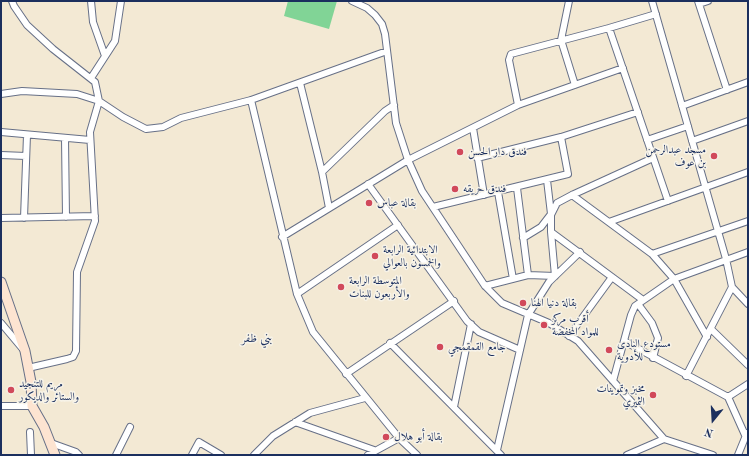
<!DOCTYPE html>
<html>
<head>
<meta charset="utf-8">
<style>
  body { margin:0 }
  #map { position:relative; width:749px; height:456px; overflow:hidden; background:#f3e9d4; font-family:"Old Standard TT",serif }
  canvas { display:block }
  .frame { position:absolute; inset:0; border:2px solid #1b2f5e; pointer-events:none }
  .north { position:absolute; left:693px; top:400px; width:40px; height:40px; -webkit-text-stroke:3px #f7f3e8; paint-order:stroke; rotate:198deg; font-size:11px; font-weight:700; line-height:16px; text-align:center; color:#1b2f5e }
  .north::after { content:''; display:block; margin:auto; width:14px; height:18px; background:#1b2f5e; clip-path:polygon(50% 0,100% 100%,50% 72%,0 100%) }
</style>
</head>
<body>
<div id="map">
<canvas width="749" height="456"></canvas>
<div class="frame"></div>
<div class="north">N</div>
</div>
<script>
const c = document.querySelector('canvas').getContext('2d');
c.lineJoin = 'round';
function paint(path, color) { c.fillStyle = color; c.fill(path, 'evenodd'); }
const shape = rows => new Path2D(rows.map(r => 'M' + r).join(''));
function trace(path, color, width, dash) { c.strokeStyle = color; c.lineWidth = width; c.lineCap = dash ? 'butt' : 'round'; c.setLineDash(dash || []); c.stroke(path); }
function drawText(font, color, halo, rows, align = 'center') {
  c.font = font + ' "Old Standard TT",Amiri,serif'; c.lineWidth = 3; c.setLineDash([]); c.textBaseline = 'middle'; c.strokeStyle = halo; c.fillStyle = color; for (const [text, x, y, turn = 0] of rows) {
    c.save(); c.translate(x, y); c.rotate((+turn || 0) * Math.PI / 180); c.textAlign = isNaN(turn) ? turn : align; if (halo) c.strokeText(text, 0, 0); c.fillText(text, 0, 0); c.restore();
  }
}
paint(shape([
  [288,1,337,1,329,29,284,16]
]), '#81d496');
const minor = shape([
  [12,1,14,6,27,25,53,49,95,82,99,101,90,132,95,221,77,272,76,351,73,357,67,359,28,368],
  [91,1,93,22,105,56],
  [352,1,367,8,375,15,382,24,385,34,396,123,408,160,422,191,485,286,502,303,549,323,578,341,664,439],
  [569,1,561,40,575,85],
  [652,1,726,259,732,287,748,304],
  [698,1,727,90],
  [699,4,708,1],
  [656,14,609,28,668,201],
  [91,78,115,41,121,1],
  [300,83,322,172],
  [1,94,22,91,77,94,99,101,123,117,146,129,163,127,181,118,251,100,387,51],
  [251,100,297,294,313,332,399,438,417,455],
  [518,105,509,60,511,54,609,28],
  [682,106,748,82],
  [473,128,484,195],
  [1,132,90,140],
  [65,138,66,217],
  [647,140,688,126],
  [692,141,748,121],
  [1,155,26,156],
  [477,158,561,137,638,112],
  [368,184,467,321,479,332,520,350],
  [517,188,528,275],
  [498,192,513,279],
  [572,195,652,254,674,279,707,337],
  [433,207,568,174,561,137],
  [329,208,322,172,385,111,394,105],
  [1,218,95,216],
  [24,218,27,135],
  [609,222,748,172],
  [282,237,408,160,518,105,623,68],
  [523,238,541,227,551,214,547,180],
  [652,254,748,221],
  [485,286,528,275,555,276,551,232],
  [297,294,398,225],
  [643,300,551,232,551,215,557,203,572,195,653,158],
  [638,304,652,323,658,338,653,358],
  [1,323,22,348],
  [711,329,748,365],
  [569,336,612,277],
  [624,341,728,397,745,435],
  [390,343,501,455],
  [346,374,454,301],
  [686,376,732,287],
  [613,381,631,315,635,306,674,279,748,252],
  [728,397,748,384],
  [1,406,32,406],
  [454,407,471,324],
  [295,422,374,450],
  [30,432,31,455],
  [51,443,76,452,79,455],
  [497,450,528,315,549,282,580,252],
  [116,455,130,427],
  [192,455,199,442,221,455],
  [254,455,273,436,310,413,365,398],
  [368,455,399,438],
  [627,455,664,439,713,455],
  [738,455,747,433]
]);
const secondary = shape([
  [1,282,25,351,31,382,32,406,44,427,55,455]
]);
trace(minor, '#677087', 8);
trace(secondary, '#677087', 11);
trace(minor, '#fff', 6);
trace(secondary, '#fde4d1', 9);
for (const [x, y, r, color] of [
  [460,152,4,"#d1495b"],
  [714,156,4,"#d1495b"],
  [455,189,4,"#d1495b"],
  [369,203,4,"#d1495b"],
  [375,256,4,"#d1495b"],
  [341,287,4,"#d1495b"],
  [523,303,4,"#d1495b"],
  [544,325,4,"#d1495b"],
  [440,347,4,"#d1495b"],
  [609,350,4,"#d1495b"],
  [11,390,4,"#d1495b"],
  [653,395,4,"#d1495b"],
  [386,437,4,"#d1495b"]
]) { const dot = new Path2D(); dot.arc(x, y, r, 0, 2 * Math.PI); c.fillStyle = color; c.fill(dot); trace(dot, '#f7f3e8', 1.5); }
drawText('11px', '#1b2f5e', '#f7f3e8', [
  ["مسجد عبدالرحمن",706,150,"right"],
  ["بن عوف",706,163,"right"],
  ["فندق دار الحسن",468,152],
  ["فندق حريقه",463,189],
  ["بقالة عباس",377,203],
  ["الابتدائية الرابعة",383,250],
  ["والخمسون بالعوالي",383,263],
  ["المتوسطة الرابعة",349,281],
  ["والأربعون للبنات",349,294],
  ["بقالة دنيا الهنا",531,303],
  ["أقرب مركز",552,319],
  ["للمواد المخفضة",552,332],
  ["مستودع البادى",617,344],
  ["للأدوية",617,357],
  ["جامع القمقمجي",448,347],
  ["مريم للتنجيد",19,384],
  ["والستائر والديكور",19,397],
  ["مخبز وتموينات",645,389,"right"],
  ["الثميري",645,402,"right"],
  ["بقالة أبو هلال",394,437]
], 'left');
drawText('12px', '#1b2f5e', '#f7f3e8', [
  ["بني ظفر",257,339]
]);
</script>
</body>
</html>
